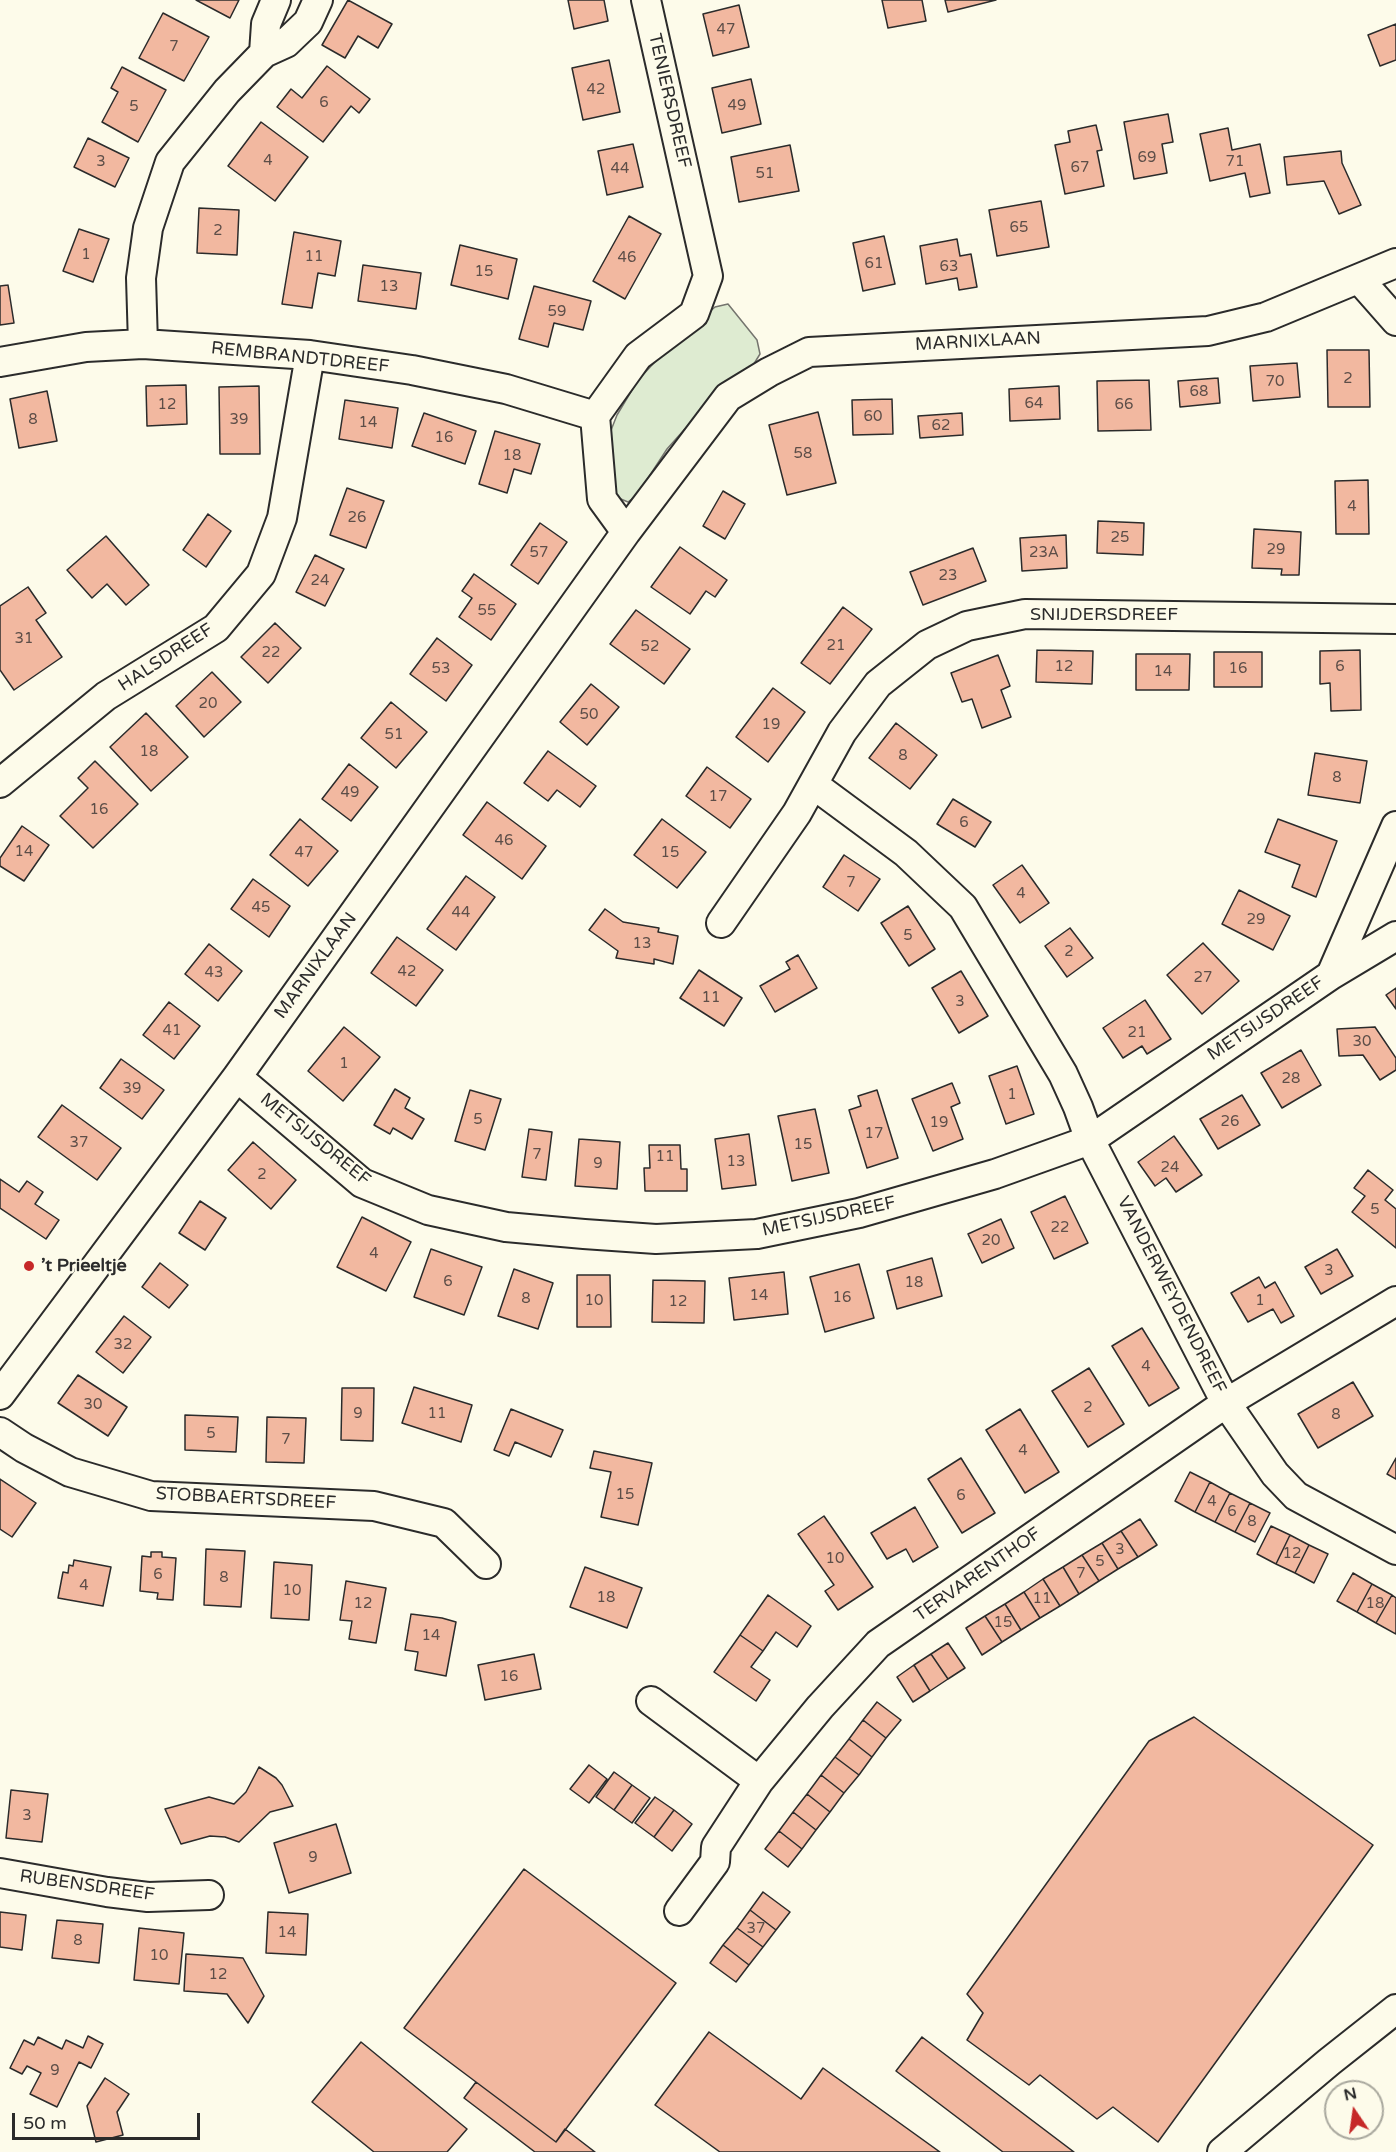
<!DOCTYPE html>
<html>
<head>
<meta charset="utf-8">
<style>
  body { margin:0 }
  #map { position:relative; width:1396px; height:2152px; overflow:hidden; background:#fdfbea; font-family:"Varela Round",sans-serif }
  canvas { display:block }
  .north { position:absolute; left:1324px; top:2080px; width:60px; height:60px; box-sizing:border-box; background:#fdfbea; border:2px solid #a9a89e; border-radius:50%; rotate:347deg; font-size:16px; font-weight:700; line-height:24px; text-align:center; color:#2b2b2b }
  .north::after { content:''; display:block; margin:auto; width:21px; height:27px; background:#c62828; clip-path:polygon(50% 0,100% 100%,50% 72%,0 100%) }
  .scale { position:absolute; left:12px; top:2113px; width:188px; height:27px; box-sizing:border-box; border:3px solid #2b2b2b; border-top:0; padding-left:8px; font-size:18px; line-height:21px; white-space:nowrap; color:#2b2b2b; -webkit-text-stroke:4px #fdfbea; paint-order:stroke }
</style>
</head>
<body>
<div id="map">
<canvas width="1396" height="2152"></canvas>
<div class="north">N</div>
<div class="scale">50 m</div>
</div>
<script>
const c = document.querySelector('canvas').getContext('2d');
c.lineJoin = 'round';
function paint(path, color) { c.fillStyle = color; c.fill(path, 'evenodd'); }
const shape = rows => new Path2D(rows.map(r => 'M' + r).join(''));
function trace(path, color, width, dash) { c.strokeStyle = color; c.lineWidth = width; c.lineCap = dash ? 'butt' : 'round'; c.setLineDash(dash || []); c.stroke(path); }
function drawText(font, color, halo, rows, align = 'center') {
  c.font = font + ' "Varela Round",sans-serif'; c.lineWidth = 4.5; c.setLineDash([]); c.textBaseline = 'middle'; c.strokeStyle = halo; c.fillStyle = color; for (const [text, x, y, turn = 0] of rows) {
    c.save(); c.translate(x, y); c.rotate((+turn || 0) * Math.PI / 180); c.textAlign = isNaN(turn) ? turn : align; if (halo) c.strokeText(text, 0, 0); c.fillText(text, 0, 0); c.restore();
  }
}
const green = shape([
  [728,304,757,340,760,354,752,367,716,394,667,449,637,495,628,502,616,497,606,443,617,415,638,380,668,348,715,307,728,304]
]);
paint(green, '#deebd1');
trace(green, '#74746e', 1.5);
const building = shape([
  [196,0,239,0,230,18,196,0],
  [348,0,392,24,378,48,358,36,345,58,322,45,348,0],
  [568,0,604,0,608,21,574,29,568,0],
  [882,0,922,0,926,21,888,28,882,0],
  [945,0,996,0,948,12,945,0],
  [739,5,749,47,713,56,703,14,739,5],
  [163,13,209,37,184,81,139,58,163,13],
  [1396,24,1396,60,1380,66,1368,35,1396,24],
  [609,60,620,112,583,120,572,68,609,60],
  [327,66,370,99,359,113,351,106,323,142,277,107,291,89,302,98,327,66],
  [122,67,166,90,138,142,102,122,118,92,111,88,122,67],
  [751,79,761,124,722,133,712,88,751,79],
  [1168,114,1173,142,1162,144,1167,173,1134,179,1124,122,1168,114],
  [261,122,308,157,275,201,228,166,261,122],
  [1096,125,1102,150,1097,151,1104,186,1065,194,1055,145,1070,142,1068,131,1096,125],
  [1228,128,1232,150,1260,144,1270,193,1250,197,1245,173,1210,181,1200,134,1228,128],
  [88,138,129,158,115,187,74,167,88,138],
  [633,144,643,187,607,195,598,151,633,144],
  [790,145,799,191,739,202,731,157,790,145],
  [1341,151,1342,163,1361,205,1339,214,1324,181,1287,185,1284,157,1341,151],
  [1041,201,1049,247,997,256,989,210,1041,201],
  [199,208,239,210,237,255,197,253,199,208],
  [629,216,661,234,625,299,593,281,629,216],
  [79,229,109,239,93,282,63,271,79,229],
  [294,232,341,241,335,276,318,273,312,308,282,304,294,232],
  [884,236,895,284,863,291,853,243,884,236],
  [957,239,960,256,971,254,977,287,959,290,957,278,926,284,920,246,957,239],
  [460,245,517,259,508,299,451,285,460,245],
  [363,265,421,273,416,309,358,301,363,265],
  [8,285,14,323,0,325,0,286,8,285],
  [534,286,591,301,583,330,554,323,548,347,519,339,534,286],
  [1327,350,1369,350,1370,407,1328,407,1327,350],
  [1297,363,1300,397,1253,401,1250,366,1297,363],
  [1218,378,1220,403,1180,407,1178,381,1218,378],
  [1149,380,1151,430,1098,431,1097,381,1149,380],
  [186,385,187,424,147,426,146,386,186,385],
  [259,386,260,454,220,454,219,387,259,386],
  [1059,386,1060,419,1010,421,1009,389,1059,386],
  [47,391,57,441,19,448,10,399,47,391],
  [892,399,893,434,853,435,852,400,892,399],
  [345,400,398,408,392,448,339,439,345,400],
  [818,412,836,483,787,495,769,425,818,412],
  [424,413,476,431,465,464,412,446,424,413],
  [962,413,963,435,920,438,918,416,962,413],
  [495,431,540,444,531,474,514,469,507,493,479,484,495,431],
  [1368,480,1369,534,1336,534,1335,481,1368,480],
  [347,488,384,501,366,548,330,535,347,488],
  [723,491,745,504,725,539,703,526,723,491],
  [208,514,231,531,206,567,183,550,208,514],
  [1098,521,1144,523,1143,555,1097,553,1098,521],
  [540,523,567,542,538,584,511,565,540,523],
  [1254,529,1301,532,1299,575,1281,575,1282,569,1252,568,1254,529],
  [1066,535,1067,568,1022,571,1020,538,1066,535],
  [106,536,149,585,126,605,107,584,92,598,67,570,106,536],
  [680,547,727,580,715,597,706,591,690,614,651,587,680,547],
  [973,548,986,581,923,605,910,572,973,548],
  [315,555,344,569,325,606,296,592,315,555],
  [474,574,516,604,491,640,459,617,472,598,462,591,474,574],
  [28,587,46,613,36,620,62,657,14,690,0,670,0,606,28,587],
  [843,607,872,629,830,684,801,663,843,607],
  [636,610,690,649,664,684,610,644,636,610],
  [275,623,301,648,268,683,241,657,275,623],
  [437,638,472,665,446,701,410,674,437,638],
  [1037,650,1093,651,1092,684,1036,682,1037,650],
  [1360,650,1361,710,1331,711,1330,683,1320,684,1320,651,1360,650],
  [1214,652,1262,652,1262,687,1214,687,1214,652],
  [1136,654,1190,654,1189,690,1136,690,1136,654],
  [998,655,1010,686,1001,690,1011,717,982,728,972,699,962,702,951,673,998,655],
  [212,672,241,702,204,737,176,706,212,672],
  [591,684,619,707,587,745,560,722,591,684],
  [773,688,805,712,768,762,736,737,773,688],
  [391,702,427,732,396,768,361,738,391,702],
  [146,713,188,757,151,791,110,747,146,713],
  [896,723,937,755,910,789,869,758,896,723],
  [548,751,596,786,580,807,557,790,548,801,524,783,548,751],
  [1315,753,1367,761,1360,803,1308,795,1315,753],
  [95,761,138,804,93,848,60,816,88,788,78,778,95,761],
  [349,764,378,787,351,821,322,799,349,764],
  [707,767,751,799,730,828,686,796,707,767],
  [953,799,991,822,975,847,937,824,953,799],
  [487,802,546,846,522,879,463,835,487,802],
  [300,819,338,851,308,886,270,855,300,819],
  [662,819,706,852,677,888,634,855,662,819],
  [1278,819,1337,841,1316,897,1292,887,1300,865,1265,852,1278,819],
  [22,826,49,845,24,881,0,866,0,858,22,826],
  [844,855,880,879,858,911,823,887,844,855],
  [1022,865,1049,903,1020,923,993,885,1022,865],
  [466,876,495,897,456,950,427,929,466,876],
  [253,879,290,906,269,937,231,909,253,879],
  [1239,890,1290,916,1273,950,1222,924,1239,890],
  [908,906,935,949,909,966,881,923,908,906],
  [605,909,623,922,659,928,658,932,678,936,673,964,654,959,654,964,616,958,618,951,589,930,605,909],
  [1070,928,1093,958,1067,977,1045,946,1070,928],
  [397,937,443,970,416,1006,371,973,397,937],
  [1203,943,1239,981,1202,1014,1167,975,1203,943],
  [209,944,242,971,218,1001,185,974,209,944],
  [798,955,817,988,775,1012,760,986,790,969,786,962,798,955],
  [699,970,742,998,724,1026,680,998,699,970],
  [961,971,988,1016,959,1033,932,988,961,971],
  [1396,988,1396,1009,1386,995,1396,988],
  [1145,1000,1171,1039,1147,1054,1142,1046,1123,1058,1103,1028,1145,1000],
  [169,1002,200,1026,174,1059,143,1035,169,1002],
  [344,1027,380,1057,343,1101,308,1071,344,1027],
  [1375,1027,1396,1058,1396,1070,1380,1080,1363,1055,1339,1056,1337,1029,1375,1027],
  [1301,1050,1321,1085,1282,1108,1261,1073,1301,1050],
  [121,1059,164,1090,142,1119,100,1088,121,1059],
  [1017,1066,1034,1114,1006,1124,989,1076,1017,1066],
  [952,1083,960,1103,951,1107,963,1139,933,1151,912,1099,952,1083],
  [395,1089,410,1098,405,1108,424,1119,412,1139,393,1128,390,1134,374,1125,395,1089],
  [470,1090,501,1099,485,1150,455,1141,470,1090],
  [877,1090,898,1158,867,1168,849,1110,861,1106,858,1096,877,1090],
  [1242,1095,1260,1125,1218,1149,1200,1119,1242,1095],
  [62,1105,121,1148,97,1180,38,1137,62,1105],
  [815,1109,829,1173,792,1181,778,1116,815,1109],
  [529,1129,552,1132,546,1180,522,1177,529,1129],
  [749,1134,756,1185,722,1189,715,1139,749,1134],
  [1174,1136,1202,1175,1176,1192,1166,1178,1155,1186,1138,1162,1174,1136],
  [579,1139,620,1142,617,1189,575,1186,579,1139],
  [253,1142,296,1180,271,1209,228,1170,253,1142],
  [649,1145,680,1145,681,1169,687,1169,687,1191,645,1191,644,1168,650,1168,649,1145],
  [1368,1170,1393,1190,1385,1200,1396,1209,1396,1248,1352,1212,1365,1196,1354,1188,1368,1170],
  [0,1179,19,1192,27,1181,43,1192,35,1204,59,1220,46,1239,0,1208,0,1179],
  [1065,1196,1088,1243,1054,1259,1031,1212,1065,1196],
  [200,1201,226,1218,205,1250,179,1233,200,1201],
  [362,1217,411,1242,386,1291,337,1267,362,1217],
  [1001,1219,1014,1248,982,1263,968,1234,1001,1219],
  [431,1249,482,1267,464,1315,414,1297,431,1249],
  [1337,1249,1353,1276,1321,1294,1305,1267,1337,1249],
  [932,1258,942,1296,897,1309,887,1271,932,1258],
  [160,1263,188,1285,169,1308,142,1287,160,1263],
  [859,1264,874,1318,825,1332,810,1277,859,1264],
  [514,1269,553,1283,538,1329,498,1316,514,1269],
  [784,1272,788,1314,734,1320,729,1278,784,1272],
  [577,1275,610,1275,611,1327,577,1327,577,1275],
  [1259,1277,1265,1288,1275,1282,1294,1316,1281,1323,1273,1309,1248,1322,1231,1293,1259,1277],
  [653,1280,705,1281,704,1323,652,1322,653,1280],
  [124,1316,151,1337,123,1373,96,1352,124,1316],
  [1142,1328,1179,1388,1149,1406,1112,1346,1142,1328],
  [1089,1368,1124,1424,1088,1447,1052,1391,1089,1368],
  [78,1375,127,1407,108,1436,58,1403,78,1375],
  [1353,1382,1373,1416,1318,1448,1298,1414,1353,1382],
  [414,1387,472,1405,461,1442,402,1423,414,1387],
  [342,1388,374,1388,373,1441,341,1440,342,1388],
  [511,1409,563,1430,551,1457,515,1442,509,1456,494,1450,511,1409],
  [1020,1409,1059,1472,1025,1493,986,1430,1020,1409],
  [185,1415,238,1417,236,1452,185,1450,185,1415],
  [267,1417,306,1418,304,1463,266,1462,267,1417],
  [594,1451,652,1463,638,1525,601,1517,611,1472,590,1468,594,1451],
  [961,1458,995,1513,962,1533,928,1479,961,1458],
  [1396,1458,1396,1479,1387,1474,1396,1458],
  [1190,1472,1210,1482,1195,1512,1175,1501,1190,1472],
  [0,1479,36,1503,12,1537,0,1529,0,1479],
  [1210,1482,1230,1493,1215,1522,1195,1512,1210,1482],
  [1230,1493,1250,1503,1235,1532,1215,1522,1230,1493],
  [1250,1503,1270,1513,1255,1542,1235,1532,1250,1503],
  [915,1507,938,1547,913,1562,906,1549,887,1559,871,1533,915,1507],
  [824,1516,873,1587,838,1610,825,1591,834,1585,798,1534,824,1516],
  [1140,1519,1157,1545,1138,1557,1121,1531,1140,1519],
  [1271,1526,1290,1535,1276,1564,1257,1554,1271,1526],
  [1121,1531,1138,1557,1118,1569,1102,1543,1121,1531],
  [1290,1535,1309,1545,1295,1573,1276,1564,1290,1535],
  [1102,1543,1118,1569,1099,1581,1082,1555,1102,1543],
  [1309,1545,1328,1554,1314,1583,1295,1573,1309,1545],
  [206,1549,245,1551,241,1607,204,1605,206,1549],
  [151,1552,162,1552,162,1557,176,1558,173,1600,157,1599,158,1593,140,1591,142,1556,151,1557,151,1552],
  [1082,1555,1099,1581,1079,1594,1063,1567,1082,1555],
  [74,1560,111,1567,103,1606,58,1598,63,1572,68,1573,69,1565,73,1566,74,1560],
  [274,1562,312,1565,309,1620,271,1618,274,1562],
  [585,1567,642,1588,627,1628,570,1607,585,1567],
  [1063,1567,1079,1594,1060,1606,1043,1579,1063,1567],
  [1353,1573,1372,1584,1357,1612,1337,1601,1353,1573],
  [1043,1579,1060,1606,1040,1618,1024,1592,1043,1579],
  [346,1581,386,1588,376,1643,349,1639,352,1621,340,1620,346,1581],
  [1372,1584,1392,1595,1376,1623,1357,1612,1372,1584],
  [1024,1592,1040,1618,1021,1630,1005,1604,1024,1592],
  [768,1595,811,1626,797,1647,776,1632,763,1651,740,1635,768,1595],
  [1392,1595,1396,1598,1396,1634,1376,1623,1392,1595],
  [1005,1604,1021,1630,1002,1642,985,1616,1005,1604],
  [411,1614,442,1618,456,1622,446,1676,415,1670,418,1652,405,1650,411,1614],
  [985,1616,1002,1642,982,1655,966,1628,985,1616],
  [740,1635,763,1651,751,1667,770,1680,756,1701,714,1672,740,1635],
  [948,1643,965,1668,948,1679,931,1654,948,1643],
  [534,1654,541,1689,485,1700,478,1665,534,1654],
  [931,1654,948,1679,930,1691,914,1665,931,1654],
  [914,1665,930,1691,913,1702,897,1677,914,1665],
  [877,1702,901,1720,886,1738,863,1720,877,1702],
  [1194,1717,1373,1845,1158,2142,1113,2107,1097,2119,1040,2075,1029,2085,967,2040,983,2013,967,1994,1149,1741,1194,1717],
  [863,1720,886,1738,872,1757,849,1739,863,1720],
  [849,1739,872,1757,859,1775,835,1757,849,1739],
  [835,1757,859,1775,844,1793,821,1775,835,1757],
  [589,1765,607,1779,589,1803,570,1789,589,1765],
  [259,1767,276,1778,282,1785,293,1806,270,1812,239,1842,225,1837,210,1836,181,1844,165,1809,209,1797,234,1804,246,1792,259,1767],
  [614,1772,632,1785,614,1810,596,1797,614,1772],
  [821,1775,844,1793,830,1812,807,1794,821,1775],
  [632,1785,650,1798,632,1823,614,1810,632,1785],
  [11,1790,48,1794,42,1842,6,1838,11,1790],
  [807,1794,830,1812,816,1830,793,1812,807,1794],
  [655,1797,674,1810,654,1837,635,1823,655,1797],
  [674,1810,692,1824,672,1851,654,1837,674,1810],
  [793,1812,816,1830,802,1849,779,1831,793,1812],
  [336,1824,351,1873,289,1893,274,1843,336,1824],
  [779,1831,802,1849,788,1867,765,1849,779,1831],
  [524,1869,676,1983,556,2142,404,2028,524,1869],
  [763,1892,790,1912,776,1930,750,1910,763,1892],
  [750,1910,776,1930,763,1947,737,1928,750,1910],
  [0,1912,26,1915,22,1950,0,1947,0,1912],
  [268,1912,308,1914,306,1955,266,1953,268,1912],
  [57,1920,103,1924,99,1963,52,1958,57,1920],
  [139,1928,184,1933,179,1984,134,1980,139,1928],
  [737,1928,763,1947,749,1965,723,1945,737,1928],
  [723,1945,749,1965,736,1982,710,1963,723,1945],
  [186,1954,243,1958,264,1996,248,2023,227,1994,184,1991,186,1954],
  [709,2032,801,2099,823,2068,940,2152,720,2152,655,2105,709,2032],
  [88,2036,103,2044,91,2068,79,2062,57,2107,30,2094,41,2073,27,2066,22,2074,10,2068,24,2040,34,2045,38,2037,62,2049,66,2040,83,2048,88,2036],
  [922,2037,1074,2152,1003,2152,896,2071,922,2037],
  [361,2042,467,2129,447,2152,374,2152,312,2102,361,2042],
  [105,2078,129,2094,117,2112,123,2135,96,2142,87,2106,105,2078],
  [476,2082,556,2142,565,2129,595,2152,535,2152,464,2098,476,2082]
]);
paint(building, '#f2b8a0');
trace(building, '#2b2b2b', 1.5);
const minor = shape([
  [264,53,266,24,276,0],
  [1359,279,1396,321],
  [143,344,141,278,148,228,170,162,227,91,264,53,286,43,308,22,318,0],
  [0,362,86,347,143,344,310,355,412,370,506,389,595,416],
  [626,532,602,499,595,416,638,356,694,314,708,276,646,0],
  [0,783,106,696,216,628,261,574,282,518,310,355],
  [814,785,906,853,963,907,1063,1074,1078,1107,1090,1140,1226,1403,1396,1301],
  [721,923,797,813,842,732,878,684,927,645,967,626,1025,614,1396,619],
  [1331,975,1396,826],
  [237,1077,362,1183,428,1210,506,1227,584,1234,656,1239,757,1234,859,1213,995,1174,1090,1140,1331,975,1396,936],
  [0,1395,237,1077,626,532,728,397,769,372,809,352,1208,331,1266,317,1396,263],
  [0,1432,24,1448,70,1472,151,1496,374,1506,444,1523,486,1564],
  [651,1701,759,1781],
  [0,1873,107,1892,148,1897,209,1895],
  [679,1911,715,1862,716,1847,759,1781,820,1707,878,1644,1226,1403,1275,1474,1296,1496,1396,1550],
  [1222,2152,1329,2062,1396,2009]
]);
trace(minor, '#2b2b2b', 32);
trace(minor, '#fdfbea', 28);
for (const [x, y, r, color] of [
  [29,1266,6,"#c62828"]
]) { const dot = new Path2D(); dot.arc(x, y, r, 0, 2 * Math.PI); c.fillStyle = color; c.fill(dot); trace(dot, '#fdfbea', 2); }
drawText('15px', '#5d4e48', null, [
  ["47",726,30],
  ["7",174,47],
  ["42",596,90],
  ["6",324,103],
  ["49",737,106],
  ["5",134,107],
  ["69",1147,158],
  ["4",268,161],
  ["3",101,162],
  ["71",1235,162],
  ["67",1080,168],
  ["44",620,169],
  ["51",765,174],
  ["65",1019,228],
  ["2",218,231],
  ["1",86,255],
  ["11",314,257],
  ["46",627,258],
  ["61",874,264],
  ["63",949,267],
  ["15",484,272],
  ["13",389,287],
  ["59",557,312],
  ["2",1348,379],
  ["70",1275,382],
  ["68",1199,392],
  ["64",1034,404],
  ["12",167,405],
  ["66",1124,405],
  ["60",873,417],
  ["8",33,420],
  ["39",239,420],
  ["14",368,423],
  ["62",941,426],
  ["16",444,438],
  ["58",803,454],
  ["18",512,456],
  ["4",1352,507],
  ["26",357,518],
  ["25",1120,538],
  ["29",1276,550],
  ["57",539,553],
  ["23A",1044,553],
  ["23",948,576],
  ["24",320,581],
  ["55",487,611],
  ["31",24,639],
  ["21",836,646],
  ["52",650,647],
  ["22",271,653],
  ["12",1064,667],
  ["6",1340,667],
  ["53",441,669],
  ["16",1238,669],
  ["14",1163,672],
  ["20",208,704],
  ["50",589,715],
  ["19",771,725],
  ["51",394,735],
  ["18",149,752],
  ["8",903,756],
  ["8",1337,778],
  ["49",350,793],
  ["17",718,797],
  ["16",99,810],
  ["6",964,823],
  ["46",504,841],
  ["14",24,852],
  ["47",304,853],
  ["15",670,853],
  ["7",851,883],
  ["4",1021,894],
  ["45",261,908],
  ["44",461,913],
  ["29",1256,920],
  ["5",908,936],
  ["13",642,944],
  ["2",1069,952],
  ["42",407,972],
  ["43",214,973],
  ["27",1203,978],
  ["11",711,998],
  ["3",960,1002],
  ["41",172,1031],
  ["21",1137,1033],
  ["30",1362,1042],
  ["1",344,1064],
  ["28",1291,1079],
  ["39",132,1089],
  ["1",1012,1095],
  ["5",478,1120],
  ["26",1230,1122],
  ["19",939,1123],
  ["17",874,1134],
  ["37",79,1143],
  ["15",803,1145],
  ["7",537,1155],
  ["11",665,1157],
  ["13",736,1162],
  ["9",598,1164],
  ["24",1170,1168],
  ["2",262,1175],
  ["5",1375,1210],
  ["22",1060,1228],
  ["20",991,1241],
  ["4",374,1254],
  ["3",1329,1271],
  ["6",448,1282],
  ["18",914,1283],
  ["14",759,1296],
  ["16",842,1298],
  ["8",526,1299],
  ["10",594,1301],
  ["1",1260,1301],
  ["12",678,1302],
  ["32",123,1345],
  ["4",1146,1367],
  ["30",93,1405],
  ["2",1088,1408],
  ["9",358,1414],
  ["11",437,1414],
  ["8",1336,1415],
  ["5",211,1434],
  ["7",286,1440],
  ["4",1023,1451],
  ["15",625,1495],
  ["6",961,1496],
  ["4",1212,1502],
  ["6",1232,1512],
  ["8",1252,1522],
  ["3",1120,1550],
  ["12",1292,1554],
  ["10",835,1559],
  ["5",1100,1562],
  ["7",1081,1574],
  ["6",158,1575],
  ["8",224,1578],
  ["4",84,1586],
  ["10",292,1591],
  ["18",606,1598],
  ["11",1042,1599],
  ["12",363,1604],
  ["18",1375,1604],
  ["15",1003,1623],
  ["14",431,1636],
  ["16",509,1677],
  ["3",27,1816],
  ["9",313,1858],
  ["37",756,1929],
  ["14",287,1933],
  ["8",78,1941],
  ["10",159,1956],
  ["12",218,1975],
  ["9",55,2071]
]);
drawText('18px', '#2b2b2b', '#fdfbea', [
  ["TENIERSDREEF",669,101,77],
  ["MARNIXLAAN",978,342,-3],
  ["REMBRANDTDREEF",300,358,6],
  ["SNIJDERSDREEF",1104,615],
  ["HALSDREEF",166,658,-33],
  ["MARNIXLAAN",316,966,-54],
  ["METSIJSDREEF",1266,1019,-34],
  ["METSIJSDREEF",315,1140,39],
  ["METSIJSDREEF",829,1217,-12],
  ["VANDERWEYDENDREEF",1171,1295,63],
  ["STOBBAERTSDREEF",246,1499,3],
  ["TERVARENTHOF",978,1575,-35],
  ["RUBENSDREEF",87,1886,8]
]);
drawText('bold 18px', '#2b2b2b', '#fdfbea', [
  ["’t Prieeltje",41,1266]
], 'left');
</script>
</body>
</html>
